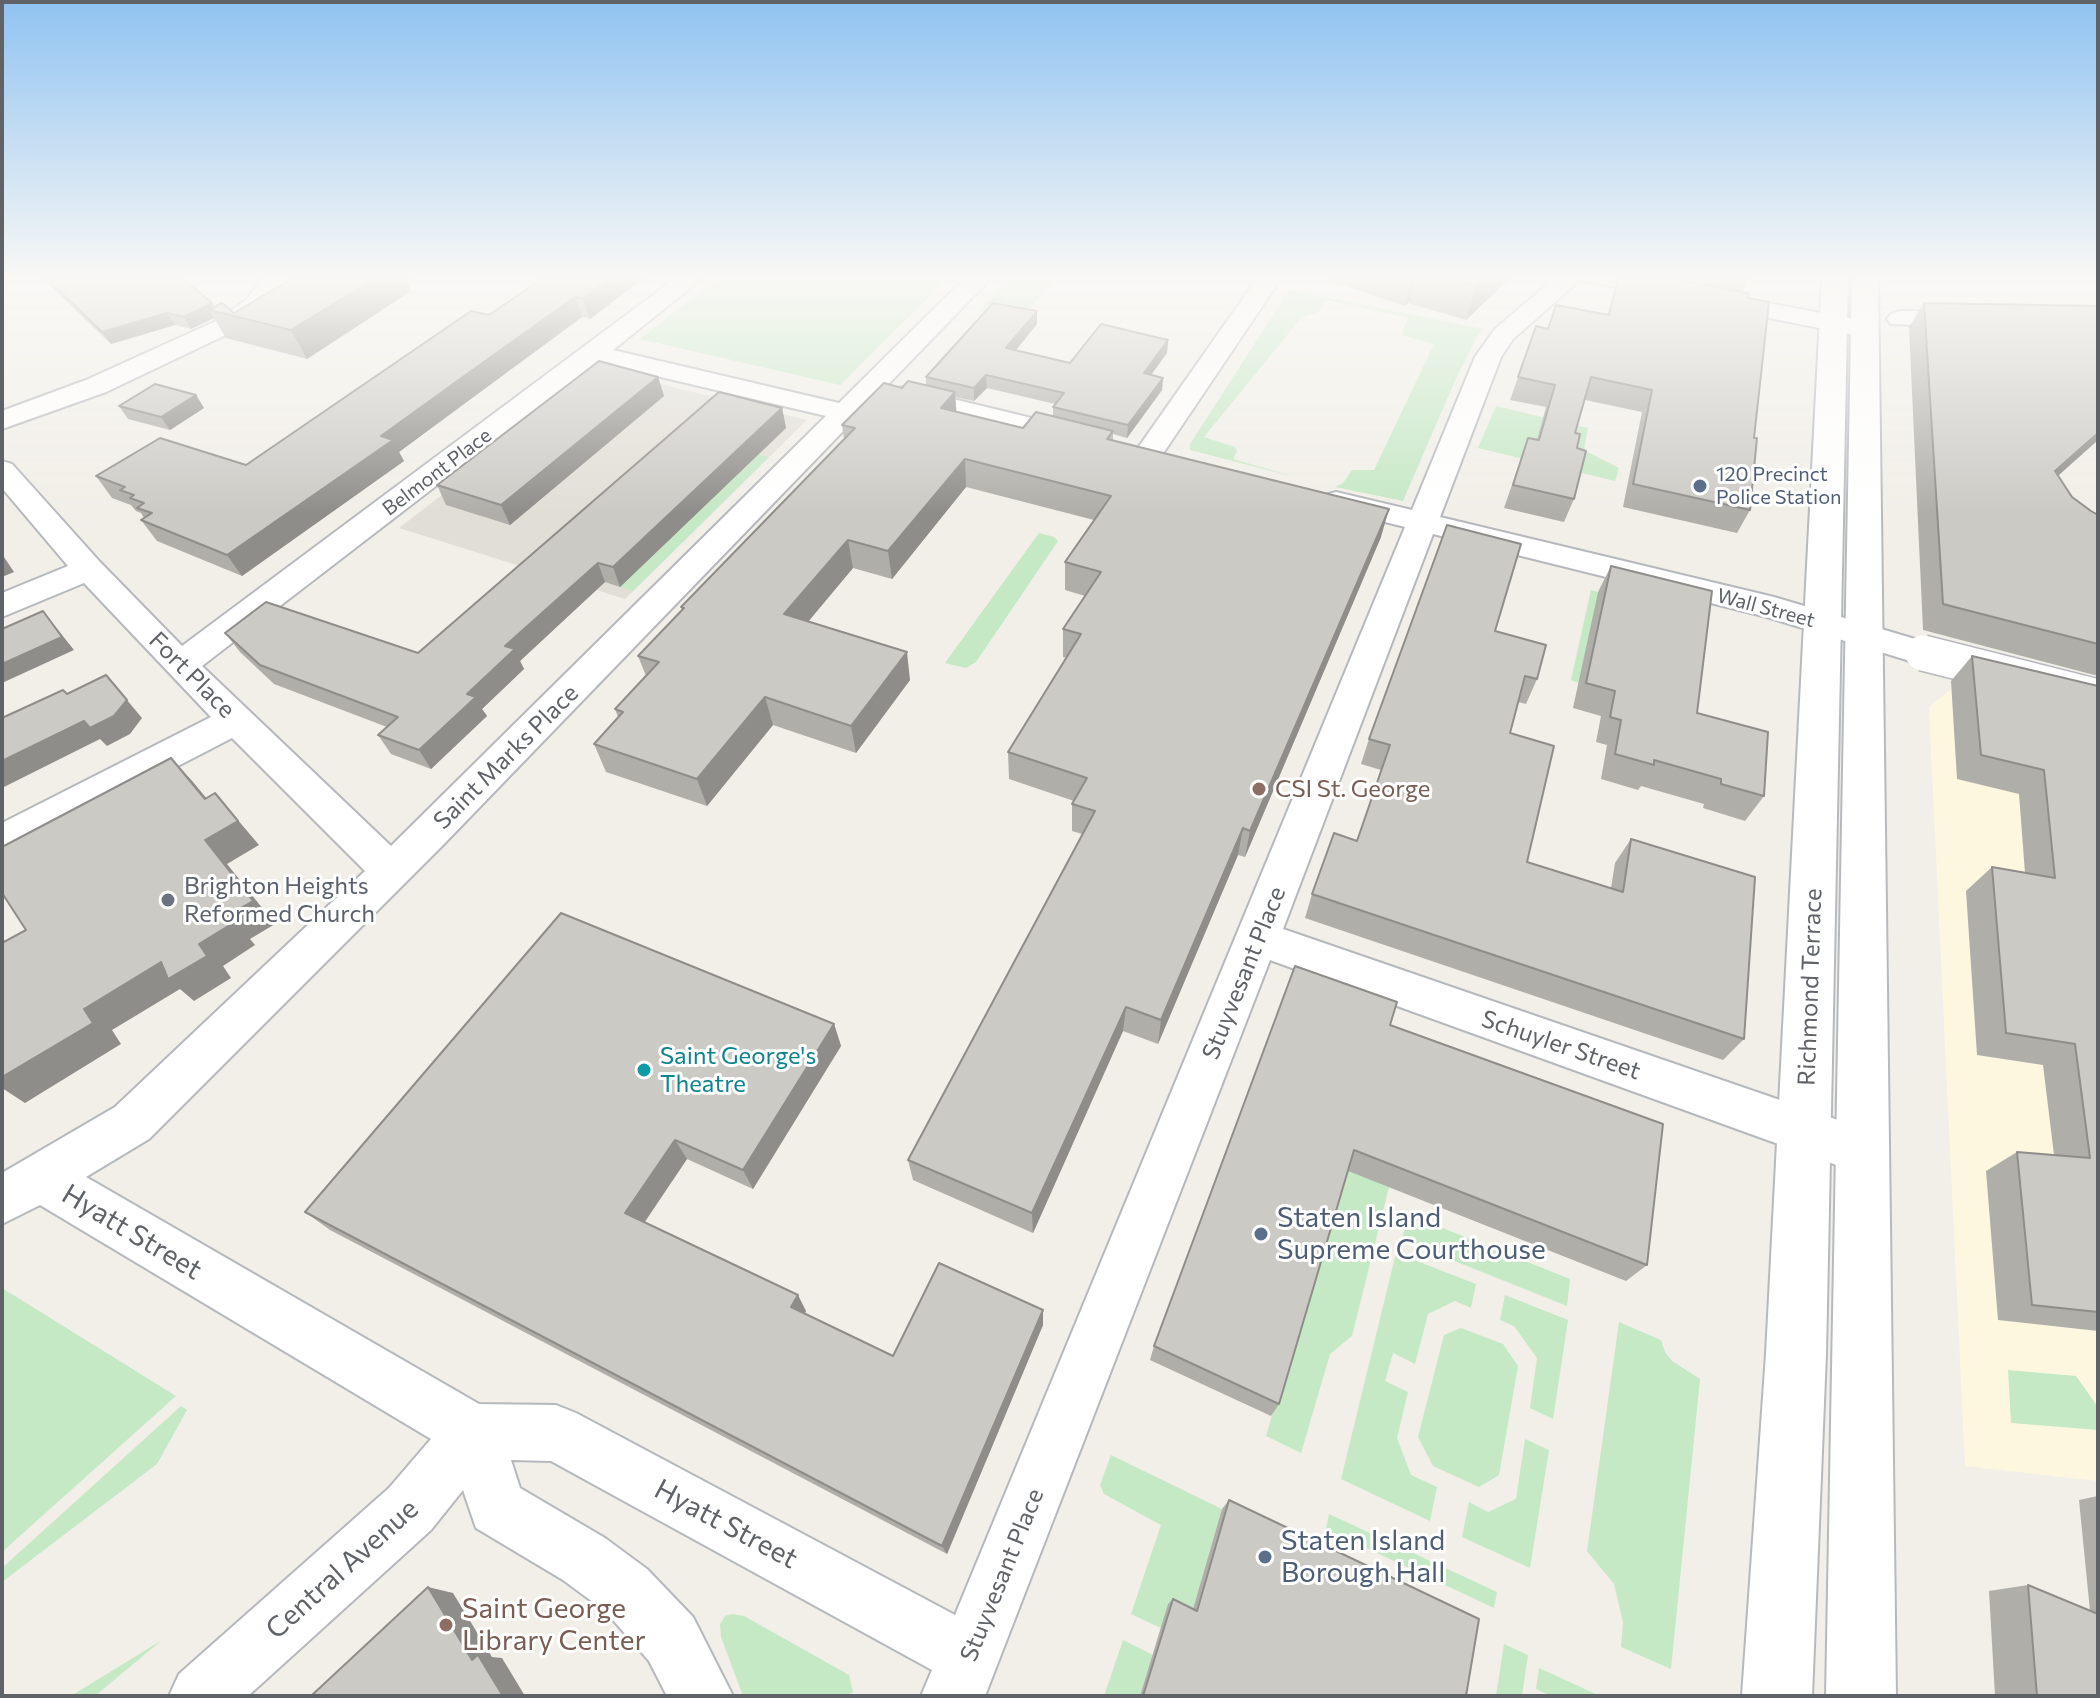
<!DOCTYPE html>
<html>
<head>
<meta charset="utf-8">
<style>
  body { margin:0 }
  #map { position:relative; width:2100px; height:1698px; overflow:hidden; background:#f1efe8; font-family:Commissioner,sans-serif }
  canvas { display:block }
  .frame { position:absolute; inset:0; border:4px solid #5f6368; pointer-events:none }
</style>
</head>
<body>
<div id="map">
<canvas width="2100" height="1698"></canvas>
<div class="frame"></div>
</div>
<script>
const c = document.querySelector('canvas').getContext('2d');
c.lineJoin = 'round';
function paint(path, color) { c.fillStyle = color; c.fill(path, 'evenodd'); }
const shape = rows => new Path2D(rows.map(r => 'M' + r).join(''));
function trace(path, color, width, dash) { c.strokeStyle = color; c.lineWidth = width; c.lineCap = dash ? 'butt' : 'round'; c.setLineDash(dash || []); c.stroke(path); }
function drawText(font, color, halo, rows, align = 'center') {
  c.font = font + ' Commissioner,sans-serif'; c.lineWidth = 6; c.setLineDash([]); c.textBaseline = 'middle'; c.strokeStyle = halo; c.fillStyle = color; for (const [text, x, y, turn = 0] of rows) {
    c.save(); c.translate(x, y); c.rotate((+turn || 0) * Math.PI / 180); c.textAlign = isNaN(turn) ? turn : align; if (halo) c.strokeText(text, 0, 0); c.fillText(text, 0, 0); c.restore();
  }
}
paint(shape([
  [1951,689,2098,726,2098,1481,1965,1466,1929,707]
]), '#fef7e0');
paint(shape([
  [604,370,807,420,625,599,399,528]
]), '#e1ded6');
paint(shape([
  [719,277,949,277,840,385,640,339],
  [1011,277,1058,277,1020,319,979,311],
  [1289,290,1484,329,1478,335,1454,383,1403,501,1335,487,1343,483,1352,470,1374,470,1434,344,1404,336,1402,332,1408,318,1327,300,1317,313,1302,317,1204,437,1235,447,1237,451,1233,459,1295,477,1190,450,1190,444],
  [1496,406,1588,428,1584,450,1619,468,1615,481,1478,448],
  [759,454,769,457,633,591,620,587],
  [1039,533,1054,537,1058,541,976,662,966,668,945,663],
  [1591,590,1598,592,1579,683,1571,680],
  [1344,1169,1389,1187,1352,1336,1330,1354,1301,1453,1266,1436],
  [1408,1214,1570,1279,1567,1306,1402,1240],
  [1396,1253,1476,1284,1471,1308,1455,1301,1428,1314,1415,1364,1393,1353,1385,1381,1408,1392,1397,1438,1411,1475,1437,1487,1430,1521,1341,1479],
  [2,1288,176,1396,2,1552],
  [1505,1295,1568,1320,1553,1419,1530,1408,1537,1358,1514,1326,1500,1320],
  [1619,1322,1661,1340,1665,1352,1672,1361,1700,1379,1671,1669,1621,1647,1623,1622,1614,1584,1587,1551],
  [1461,1328,1503,1344,1518,1366,1499,1475,1479,1487,1433,1466,1418,1437,1444,1335],
  [2008,1370,2076,1376,2098,1407,2098,1430,2011,1423],
  [181,1406,187,1410,157,1464,2,1582,2,1568],
  [1525,1439,1549,1450,1530,1568,1462,1537,1469,1502,1488,1512,1516,1499],
  [1111,1455,1222,1509,1191,1616,1161,1628,1131,1614,1161,1525,1104,1494,1100,1485],
  [1329,1514,1497,1592,1494,1608,1326,1529],
  [732,1614,744,1616,849,1675,853,1692,846,1696,743,1696,721,1637,720,1624,725,1616],
  [162,1640,95,1696,71,1696],
  [1123,1640,1153,1655,1140,1696,1104,1696],
  [1504,1644,1528,1655,1522,1696,1496,1696],
  [1539,1668,1600,1696,1551,1696,1536,1689]
]), '#c5e8c5');
const street = shape([
  [264,277,288,277,280,293,263,311,232,332,106,392,2,429,2,411,86,380,214,322,245,301,264,277],
  [677,277,704,277,613,350,839,403,966,277,992,277,443,845,149,1139,86,1177,479,1404,556,1405,576,1413,955,1615,1405,527,1325,507,1321,501,1325,495,1336,492,1412,510,1475,357,1495,329,1556,277,1627,277,1864,321,1873,324,1877,329,1873,334,1864,337,1580,280,1513,339,1501,357,1440,517,1774,597,1935,645,1940,653,1935,661,1923,665,1767,617,1433,534,1283,929,1864,1129,1881,1136,1888,1152,1881,1168,1864,1175,1270,960,985,1696,921,1696,932,1670,551,1461,511,1460,520,1488,605,1538,647,1569,693,1617,733,1696,667,1696,649,1661,605,1611,563,1580,476,1528,463,1490,431,1530,248,1696,169,1696,179,1674,389,1488,431,1439,40,1205,2,1224,2,1173,115,1107,365,871,232,738,2,857,2,823,211,717,84,583,2,617,2,593,68,566,2,488,2,461,12,464,100,562,182,646,677,277],
  [597,362,826,416,391,846,202,666,597,362],
  [1258,277,1282,277,1158,461,1148,464,1138,461,1133,455,1258,277],
  [1900,311,1968,311,1977,314,1981,319,1977,324,1968,327,1891,324,1887,319,1891,314,1900,311],
  [904,387,1089,432,1093,438,1089,444,1079,447,894,401,890,395,894,389,904,387]
]);
const secondary = shape([
  [1822,277,1848,277,1826,1354,1812,1696,1742,1696,1766,1354,1822,277],
  [1852,277,1878,277,1896,1696,1826,1696,1852,277]
]);
trace(street, '#b5b8bc', 4);
trace(secondary, '#b6babf', 4);
paint(street, '#fff');
paint(secondary, '#fff');
const streetBridge = shape([
  [1923,653,2098,697]
]);
trace(streetBridge, '#b5b8bc', 38, []);
trace(streetBridge, '#fff', 35);
paint(shape([
  [41,277,182,277,215,307,234,313,295,277,413,277,407,281,411,291,307,359,226,338,214,318,191,329,175,325,111,344],
  [544,277,645,277,590,319,582,317,476,395,399,452,404,461,242,576,157,541,141,520,144,518,141,513,136,511,131,505,112,498,96,476,246,465,489,315],
  [1331,277,1511,277,1466,320,1408,303,1405,306,1330,281],
  [1618,277,1750,277,1742,292,1748,298,1754,438,1750,510,1737,533,1623,507,1642,412,1585,400,1575,433,1577,448,1574,499,1564,522,1504,508,1528,438,1537,440,1546,407,1510,400,1536,326,1548,329,1607,315],
  [1924,303,2098,440,2058,476,2072,497,2091,511,2098,515,2098,676,1923,630,1909,327],
  [1037,324,1016,350,1070,363,1168,340,1167,353,1151,375,1163,378,1162,390,1127,438,1113,434,1113,440,1381,537,1245,857,1238,855,1158,1044,1123,1031,1033,1233,913,1180,908,1160,1082,834,1072,831,1072,804,1074,801,1009,779,1008,752,1067,658,1063,657,1063,629,1085,596,1065,590,1065,562,1094,520,966,487,892,579,853,568,808,622,910,680,856,753,773,725,707,806,606,772,594,744,618,717,615,709,646,676,638,656,682,610,681,607,844,439,842,425,902,388,926,385,926,377],
  [987,388,1055,404,1053,407,1053,416,1023,428,956,411,955,397,974,401],
  [658,377,664,396,510,525,446,505,437,485],
  [196,395,204,408,170,430,128,419,119,406],
  [782,408,786,428,620,587,605,582,520,661,524,669,482,709,487,716,431,769,391,754,378,735,387,727,274,684,240,652,225,633,418,653],
  [1611,566,1697,713,1764,796,1745,821,1703,808,1704,804,1641,786,1638,790,1601,779,1607,745,1596,742,1601,716,1573,708,1598,592],
  [1495,631,1537,679,1526,704,1518,702,1510,733,1527,862,1611,888,1615,863,1631,839,1744,1039,1723,1060,1305,918,1312,894,1357,841,1381,770,1361,764,1369,739],
  [1972,656,2098,686,2098,1331,1998,1320,1986,1171,2017,1152,2054,1155,2043,1065,1977,1055,1966,891,1992,867,2025,873,2019,794,1957,779,1951,681],
  [834,1024,841,1046,753,1189,687,1159,645,1222,806,1311,805,1313,893,1356,1043,1325,947,1554,330,1230,305,1212],
  [1390,1025,1647,1265,1626,1281,1348,1171,1279,1404,1271,1416,1150,1360,1154,1346],
  [2098,1496,2098,1696,1995,1696,1989,1591,2028,1585,2090,1611,2079,1500],
  [1229,1500,1466,1696,1140,1696,1168,1604,1173,1599,1193,1609,1222,1509]
]), '#afaea9');
paint(shape([
  [377,277,413,277,407,281,411,291,307,359,291,330],
  [613,277,645,277,590,319,583,298],
  [1412,277,1415,277,1408,303,1405,306],
  [1485,277,1511,277,1466,320,1476,285],
  [575,297,582,317,399,452,404,461,242,576,227,555,381,436],
  [212,303,218,312,209,310,214,318,191,329,184,317],
  [1037,311,1037,324,1007,361,1006,348],
  [167,313,175,325,111,344,102,332],
  [1168,340,1167,353,1143,386,1144,373],
  [986,375,987,388,974,401,974,388],
  [658,377,664,396,510,525,501,505],
  [1163,378,1162,390,1127,438,1128,425],
  [955,392,957,420,941,408],
  [196,395,204,408,170,430,161,417],
  [782,408,786,428,620,587,613,567],
  [2098,433,2098,440,2035,496,2055,471],
  [965,459,966,487,892,579,888,551],
  [1389,509,1381,537,1245,857,1250,831],
  [848,540,853,568,791,642,784,614],
  [2,554,14,572,2,577],
  [598,563,605,582,520,661,524,669,482,709,487,716,431,769,419,750,505,646],
  [43,611,74,650,2,683,2,664],
  [907,652,910,680,856,753,851,726],
  [106,675,142,718,130,734,107,746,100,739,2,788,2,761,84,721],
  [765,697,773,725,707,806,697,779],
  [171,758,193,782,226,822,205,799],
  [215,793,259,845,227,864,275,924,250,939,255,945,223,966,231,978,194,1001,180,989,112,1030,121,1044,25,1103,2,1088,2,1077,84,1009,161,962,199,944,227,916,205,840],
  [1243,828,1238,855,1158,1044,1161,1020],
  [1126,1007,1123,1031,1033,1233,1032,1213],
  [834,1024,841,1046,753,1189,743,1170],
  [675,1140,687,1159,639,1230,625,1213],
  [798,1295,806,1311,800,1322,791,1307],
  [1043,1310,1043,1325,947,1554,942,1546],
  [428,1587,453,1593,492,1657,502,1658,525,1696,503,1696,472,1660]
]), '#8f8d8a');
const building = shape([
  [45,277,182,277,212,303,184,317,167,313,102,332,45,277],
  [295,277,377,277,291,330,209,310,222,303,234,313,295,277],
  [544,277,613,277,583,298,575,297,467,374,381,436,393,440,227,555,141,520,152,513,137,508,144,503,130,498,134,495,120,490,125,487,96,476,160,438,246,465,471,311,489,315,544,277],
  [1445,277,1485,277,1476,285,1445,277],
  [1619,277,1665,277,1748,293,1748,298,1769,302,1754,438,1757,438,1750,510,1633,484,1652,390,1591,377,1575,433,1580,434,1577,448,1586,451,1574,499,1513,485,1528,438,1539,440,1555,385,1518,377,1536,326,1548,329,1556,305,1609,315,1619,277],
  [993,303,1037,311,1006,348,1070,363,1101,324,1168,340,1144,373,1163,378,1128,425,1053,407,1064,393,986,375,974,388,926,377,993,303],
  [1924,303,2098,306,2098,433,2055,471,2072,497,2091,511,2098,515,2098,644,1943,604,1924,303],
  [599,361,658,377,501,505,437,485,599,361],
  [908,381,955,392,941,408,1023,428,1036,412,1113,431,1107,439,1389,509,1250,831,1243,828,1161,1020,1126,1007,1032,1213,908,1160,1095,811,1072,804,1087,778,1008,752,1081,634,1063,629,1101,572,1065,562,1111,496,965,459,888,551,848,540,784,614,907,652,851,726,765,697,697,779,594,744,623,712,615,709,659,662,638,656,684,608,681,607,855,428,842,425,884,383,902,388,908,381],
  [155,384,196,395,161,417,119,406,155,384],
  [719,392,782,408,613,567,598,563,505,646,515,649,467,694,476,697,419,750,378,735,398,717,260,665,225,633,266,602,418,653,719,392],
  [1447,525,1521,544,1495,631,1546,645,1537,679,1525,676,1510,733,1554,746,1527,862,1623,892,1631,839,1755,877,1744,1039,1312,894,1334,833,1357,841,1390,745,1369,739,1447,525],
  [1611,566,1712,591,1697,713,1768,732,1764,796,1721,784,1721,779,1654,760,1654,765,1615,754,1621,720,1610,717,1615,691,1586,683,1611,566],
  [43,611,62,637,2,664,2,629,43,611],
  [1972,656,2098,686,2098,1312,2032,1305,2017,1152,2090,1158,2075,1044,2006,1033,1992,867,2055,878,2044,770,1981,755,1972,656],
  [106,675,127,700,114,716,90,728,84,721,2,761,2,718,63,690,67,694,106,675],
  [171,758,205,799,215,793,238,821,205,840,253,901,227,916,233,923,199,944,207,956,168,979,161,962,84,1009,93,1023,2,1077,2,943,26,930,2,893,2,847,171,758],
  [561,913,834,1024,743,1170,675,1140,625,1213,798,1295,791,1307,893,1356,939,1263,1043,1310,942,1546,305,1212,561,913],
  [1295,966,1397,1002,1390,1025,1663,1124,1647,1265,1354,1150,1279,1404,1154,1346,1295,966],
  [1229,1500,1479,1619,1466,1696,1143,1696,1173,1599,1197,1611,1229,1500],
  [2028,1585,2098,1614,2098,1696,2037,1696,2028,1585],
  [428,1587,472,1660,478,1655,503,1696,311,1696,428,1587]
]);
paint(building, '#cccac5');
trace(building, '#8f8d8a', 2);
const sky = c.createLinearGradient(0, 0, 0, 514);
sky.addColorStop(0, '#8fc3f1');
sky.addColorStop(0.54, '#f9f8f5');
sky.addColorStop(1, '#f9f8f500');
c.fillStyle = sky;
c.fillRect(0, 0, 2100, 514);
for (const [x, y, r, color] of [
  [1700,486,8,"#5c6f8a"],
  [1259,789,8,"#8d6e63"],
  [168,900,8,"#6b7280"],
  [644,1070,8,"#0f9aa8"],
  [1261,1234,8,"#5c6f8a"],
  [1265,1557,8,"#5c6f8a"],
  [446,1625,8,"#8d6e63"]
]) { const dot = new Path2D(); dot.arc(x, y, r, 0, 2 * Math.PI); c.fillStyle = color; c.fill(dot); trace(dot, '#fff', 3); }
drawText('20px', '#5f6368', '#fff', [
  ["Belmont Place",437,472,-37],
  ["Wall Street",1766,608,15]
]);
drawText('20px', '#4e5e75', '#fff', [
  ["120 Precinct",1716,474],
  ["Police Station",1716,497]
], 'left');
drawText('24px', '#5f6368', '#fff', [
  ["Fort Place",192,675,45],
  ["Saint Marks Place",506,757,-45],
  ["Stuyvesant Place",1244,973,-68],
  ["Richmond Terrace",1810,987,-88],
  ["Schuyler Street",1561,1045,19],
  ["Stuyvesant Place",1002,1575,-68]
]);
drawText('24px', '#785e54', '#fff', [
  ["CSI St. George",1275,789]
], 'left');
drawText('24px', '#5b616d', '#fff', [
  ["Brighton Heights",184,886],
  ["Reformed Church",184,914]
], 'left');
drawText('24px', '#0d838f', '#fff', [
  ["Saint George's",660,1056],
  ["Theatre",660,1084]
], 'left');
drawText('28px', '#4e5e75', '#fff', [
  ["Staten Island",1277,1218],
  ["Supreme Courthouse",1277,1250],
  ["Staten Island",1281,1541],
  ["Borough Hall",1281,1573]
], 'left');
drawText('28px', '#5f6368', '#fff', [
  ["Hyatt Street",132,1232,31],
  ["Hyatt Street",726,1524,28],
  ["Central Avenue",342,1569,-42]
]);
drawText('28px', '#785e54', '#fff', [
  ["Saint George",462,1609],
  ["Library Center",462,1641]
], 'left');
</script>
</body>
</html>
